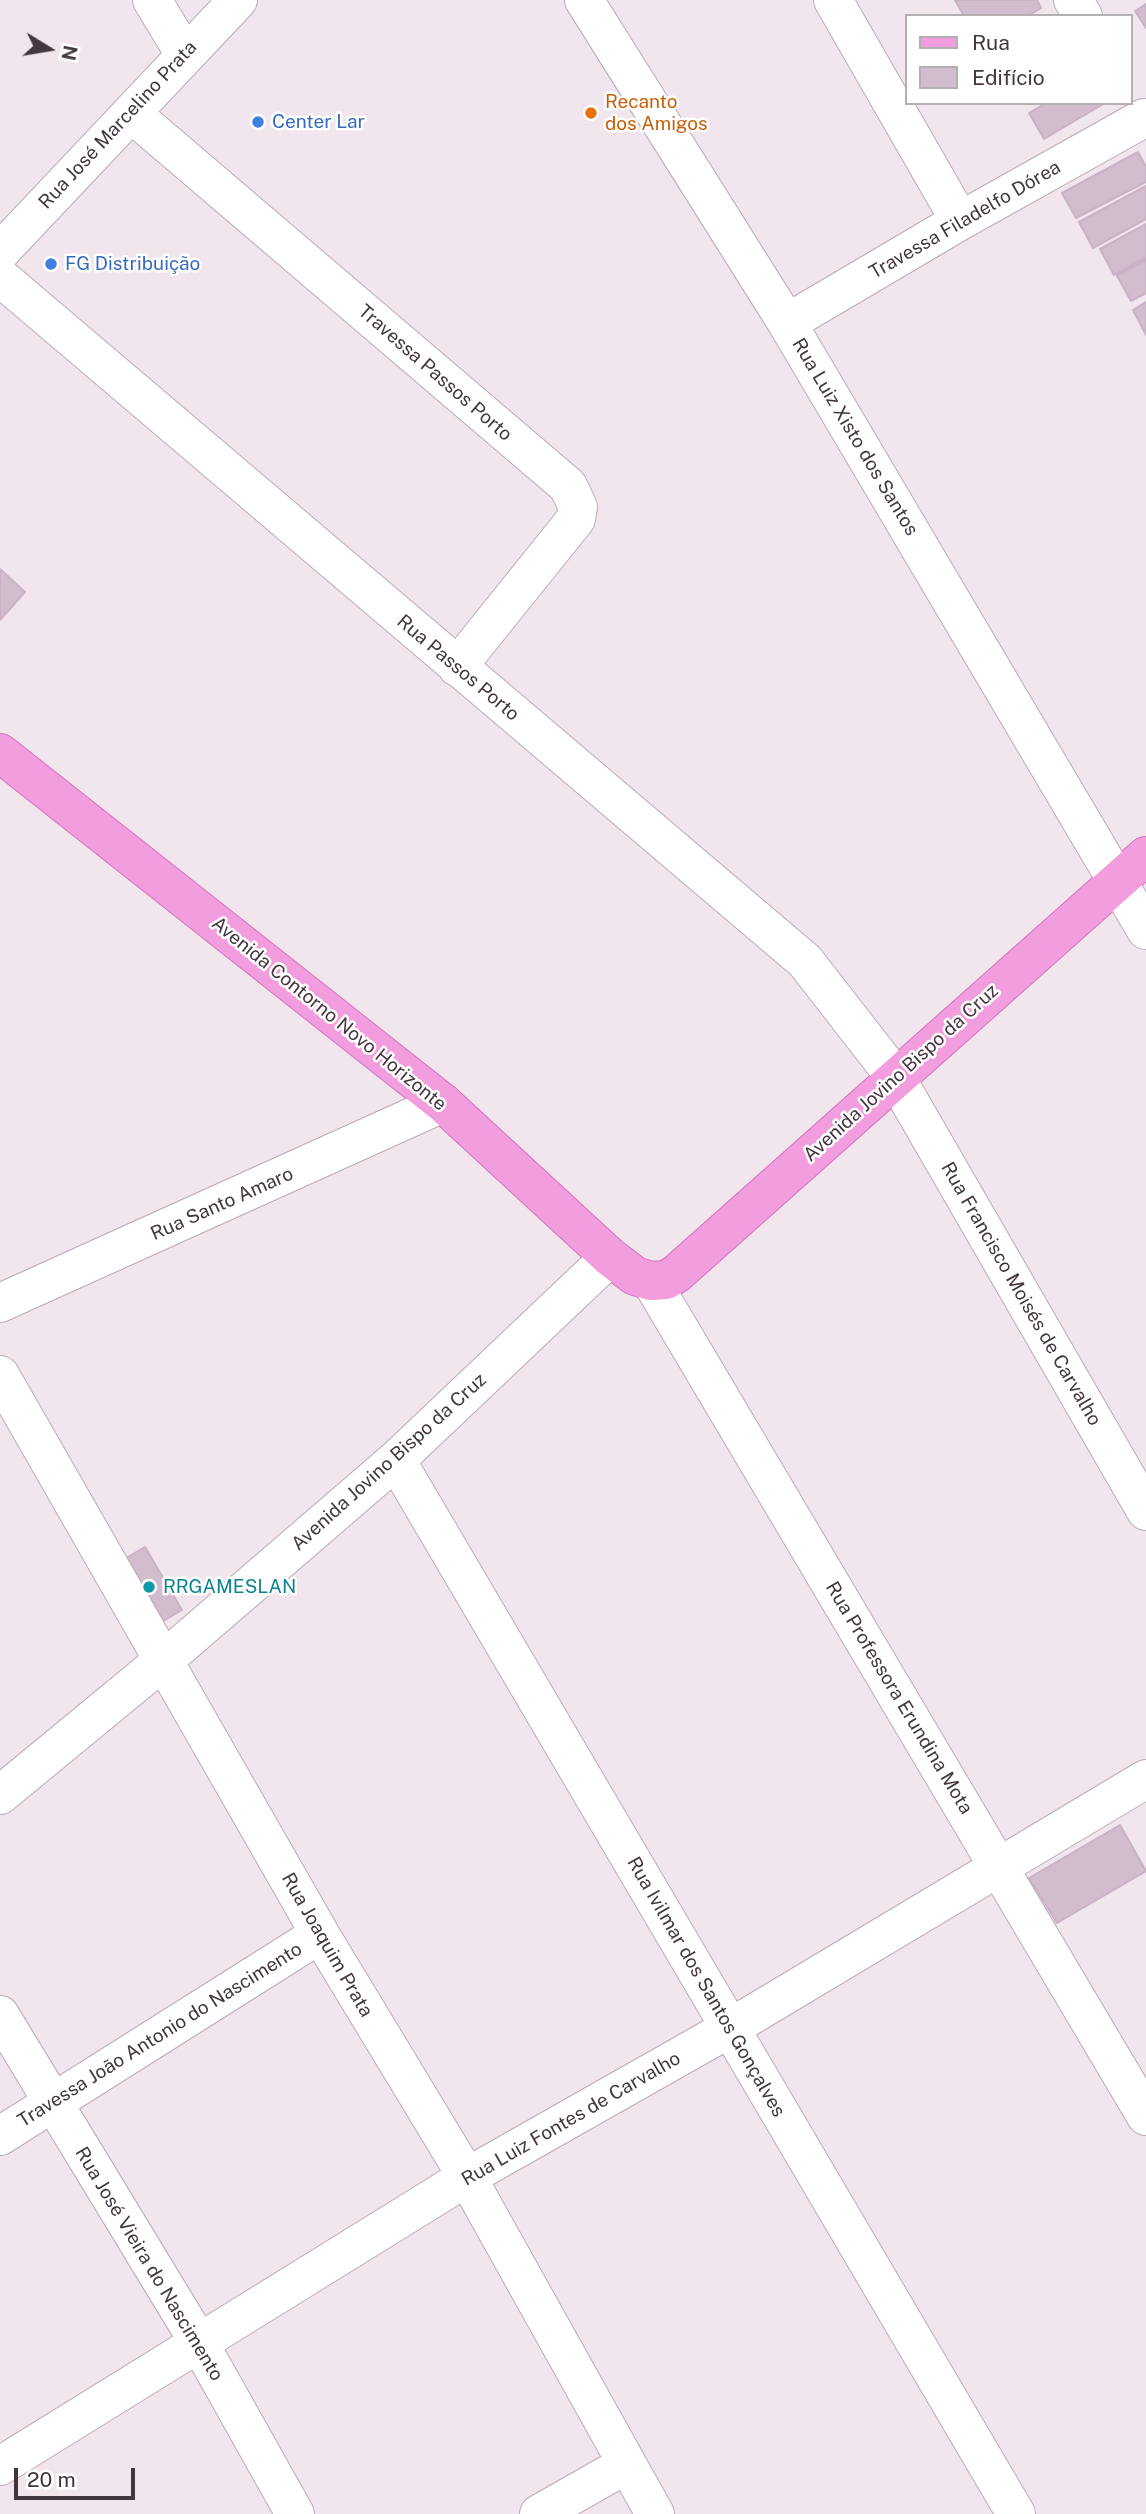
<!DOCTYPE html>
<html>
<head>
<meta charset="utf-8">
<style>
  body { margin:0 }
  #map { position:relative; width:1146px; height:2514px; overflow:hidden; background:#f1e6ee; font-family:"Public Sans",sans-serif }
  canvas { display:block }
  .legend { position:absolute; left:905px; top:14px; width:228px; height:91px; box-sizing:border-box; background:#fff; border:2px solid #b4afb3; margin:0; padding:9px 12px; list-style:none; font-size:21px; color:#433641 }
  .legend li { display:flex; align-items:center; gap:14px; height:35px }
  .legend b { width:35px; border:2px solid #b4afb3 }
  .north { position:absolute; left:14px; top:14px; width:70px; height:70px; -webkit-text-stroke:5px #fff; paint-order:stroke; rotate:101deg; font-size:19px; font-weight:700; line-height:28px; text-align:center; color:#433641 }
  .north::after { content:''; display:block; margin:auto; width:24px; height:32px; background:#433641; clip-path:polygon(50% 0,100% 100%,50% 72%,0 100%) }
  .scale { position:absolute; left:14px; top:2468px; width:121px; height:32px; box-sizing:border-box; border:4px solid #433641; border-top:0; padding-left:9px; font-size:21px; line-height:24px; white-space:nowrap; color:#433641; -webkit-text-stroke:5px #fff; paint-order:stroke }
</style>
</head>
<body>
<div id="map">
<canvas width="1146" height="2514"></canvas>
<ul class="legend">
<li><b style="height:9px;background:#f29ede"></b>Rua</li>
<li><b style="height:19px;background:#d1bdce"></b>Edifício</li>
</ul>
<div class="north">N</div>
<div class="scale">20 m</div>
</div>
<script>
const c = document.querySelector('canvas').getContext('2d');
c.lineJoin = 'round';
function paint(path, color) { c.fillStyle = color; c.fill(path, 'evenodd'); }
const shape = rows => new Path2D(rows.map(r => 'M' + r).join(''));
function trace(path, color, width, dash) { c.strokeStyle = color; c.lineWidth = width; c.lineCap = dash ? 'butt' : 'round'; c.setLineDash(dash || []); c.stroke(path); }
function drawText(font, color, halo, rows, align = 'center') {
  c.font = font + ' "Public Sans",sans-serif'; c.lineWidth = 5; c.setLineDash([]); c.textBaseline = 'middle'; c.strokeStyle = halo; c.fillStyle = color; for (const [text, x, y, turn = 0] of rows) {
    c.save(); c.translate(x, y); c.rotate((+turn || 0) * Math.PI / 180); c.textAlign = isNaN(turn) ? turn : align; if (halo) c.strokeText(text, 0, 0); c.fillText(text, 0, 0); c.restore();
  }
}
const building = shape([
  [955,0,1037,0,1041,8,1028,16,964,16,955,0],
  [1146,4,1146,28,1135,11,1146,4],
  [1046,103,1105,103,1044,139,1029,113,1046,103],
  [1138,152,1146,167,1146,182,1076,218,1062,193,1138,152],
  [1146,186,1146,219,1093,248,1079,222,1146,186],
  [1146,224,1146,258,1114,275,1100,249,1146,224],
  [1146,260,1146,293,1131,301,1117,276,1146,260],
  [1146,302,1146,335,1133,310,1146,302],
  [0,569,25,592,0,620,0,569],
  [145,1547,182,1610,153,1627,116,1564,145,1547],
  [1120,1825,1146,1871,1057,1923,1029,1878,1120,1825]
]);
paint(building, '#d1bdce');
trace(building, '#cbb1c7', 2);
const minor = shape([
  [152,0,184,53],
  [584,0,787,323,1146,930],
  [833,0,960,221],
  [1073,0,1083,16],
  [131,113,568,486,578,507,576,519,457,667],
  [0,252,238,0],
  [0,277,805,961,896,1078,1146,1511],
  [787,323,960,221,1144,118],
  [651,1281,1146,2116],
  [0,1303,443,1103],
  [0,1375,320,1934,467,2177,655,2514],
  [396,1460,1016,2514],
  [0,1795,164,1660,396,1460,610,1257],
  [0,2015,198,2341,295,2514],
  [0,2136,320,1934],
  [0,2466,467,2177,730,2028,1146,1779],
  [539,2514,627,2464]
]);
const major = shape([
  [0,753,443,1103,610,1257,635,1276,651,1281,666,1280,676,1274,1146,856]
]);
trace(minor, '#bbaab8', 40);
trace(major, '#d571be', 40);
trace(minor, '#fff', 38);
trace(major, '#f29ede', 38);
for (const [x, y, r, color] of [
  [591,113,7,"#e8710a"],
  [258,122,7,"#3f7fe0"],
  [51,264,7,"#3f7fe0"],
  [149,1587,7,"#0f9aa8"]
]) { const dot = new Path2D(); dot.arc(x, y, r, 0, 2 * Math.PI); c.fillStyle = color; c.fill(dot); trace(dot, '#fff', 2.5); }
drawText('19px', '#c56008', '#fff', [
  ["Recanto",605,102],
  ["dos Amigos",605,124]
], 'left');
drawText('19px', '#366cbe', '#fff', [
  ["Center Lar",272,122],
  ["FG Distribuição",65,264]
], 'left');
drawText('19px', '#433641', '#fff', [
  ["Rua José Marcelino Prata",118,125,-47],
  ["Travessa Filadelfo Dórea",965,220,-30],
  ["Travessa Passos Porto",435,373,41],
  ["Rua Luiz Xisto dos Santos",855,437,59],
  ["Rua Passos Porto",458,668,40],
  ["Avenida Contorno Novo Horizonte",329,1014,39],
  ["Avenida Jovino Bispo da Cruz",901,1073,-42],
  ["Rua Santo Amaro",222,1204,-24],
  ["Rua Francisco Moisés de Carvalho",1021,1294,60],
  ["Avenida Jovino Bispo da Cruz",389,1462,-42],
  ["Rua Professora Erundina Mota",899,1698,59],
  ["Rua Joaquim Prata",327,1945,60],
  ["Rua Ivilmar dos Santos Gonçalves",706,1987,60],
  ["Travessa João Antonio do Nascimento",160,2035,-32],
  ["Rua Luiz Fontes de Carvalho",571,2119,-30],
  ["Rua José Vieira do Nascimento",149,2264,59]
]);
drawText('19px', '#0d838f', '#fff', [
  ["RRGAMESLAN",163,1587]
], 'left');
</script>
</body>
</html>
